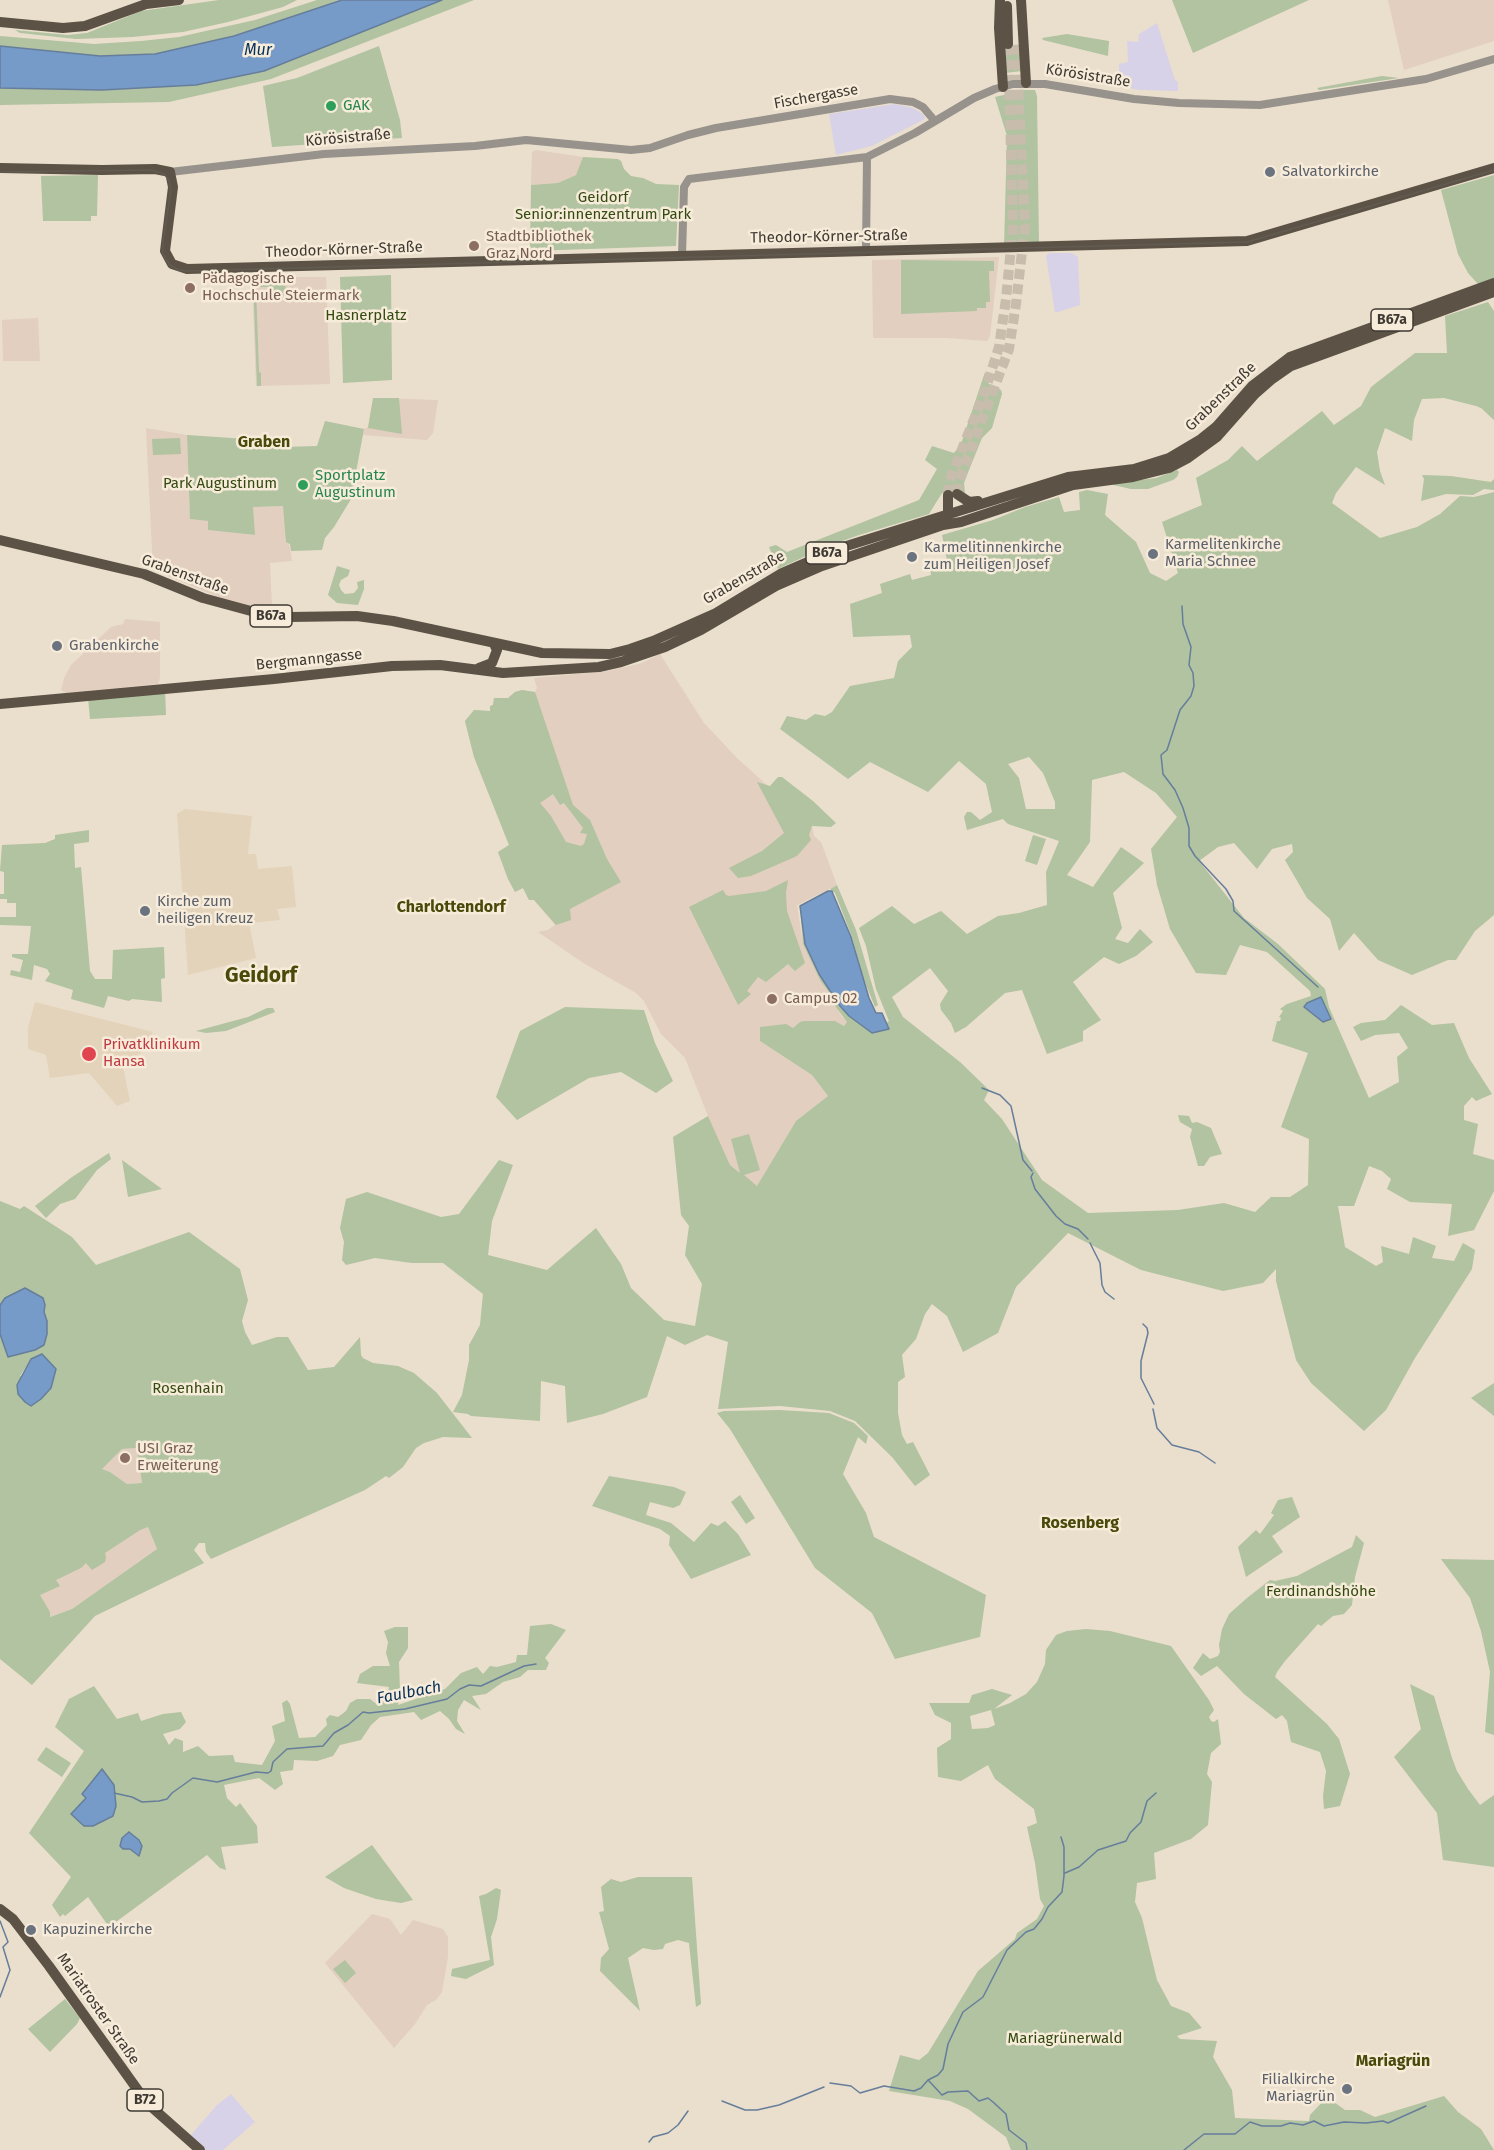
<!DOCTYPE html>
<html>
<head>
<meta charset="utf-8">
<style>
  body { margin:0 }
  canvas { display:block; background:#eadecc }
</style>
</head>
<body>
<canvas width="1494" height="2150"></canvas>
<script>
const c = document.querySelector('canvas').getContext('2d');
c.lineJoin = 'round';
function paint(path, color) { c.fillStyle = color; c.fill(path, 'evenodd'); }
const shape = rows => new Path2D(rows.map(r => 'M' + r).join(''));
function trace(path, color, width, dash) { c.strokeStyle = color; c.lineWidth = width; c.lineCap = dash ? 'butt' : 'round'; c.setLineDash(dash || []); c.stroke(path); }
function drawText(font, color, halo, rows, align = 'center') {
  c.font = font + ' "Fira Sans",sans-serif'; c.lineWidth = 5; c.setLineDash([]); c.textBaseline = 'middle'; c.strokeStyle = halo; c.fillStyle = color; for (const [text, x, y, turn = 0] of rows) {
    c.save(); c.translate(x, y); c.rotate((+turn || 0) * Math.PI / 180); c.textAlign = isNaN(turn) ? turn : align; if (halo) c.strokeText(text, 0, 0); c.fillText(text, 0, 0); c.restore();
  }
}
paint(shape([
  [1157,23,1175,80,1178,82,1178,91,1139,90,1120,86,1122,72,1119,72,1119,64,1128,62,1127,41,1138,42,1139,34],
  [895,104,913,108,924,115,925,119,872,146,836,155,829,114],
  [1049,253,1072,253,1078,257,1080,305,1055,313,1046,256],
  [231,2094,255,2122,223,2150,204,2150,189,2137,217,2105]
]), '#d8d2e8');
paint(shape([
  [185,809,252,816,248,854,256,854,258,869,292,866,296,907,277,909,280,920,249,923,256,958,188,975,177,814],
  [35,1002,153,1032,148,1041,139,1043,141,1053,122,1062,130,1101,117,1106,89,1073,50,1078,46,1055,28,1049,28,1028]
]), '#e3d3ba');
paint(shape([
  [1388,0,1494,0,1494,41,1404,70],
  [536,150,583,157,576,175,558,183,531,185,532,152],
  [999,257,990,336,987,341,947,338,874,338,873,336,872,260],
  [252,277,326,277,330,384,256,386],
  [38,318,40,361,3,361,2,320],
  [373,398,438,400,433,433,427,440,363,435,364,429,368,427],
  [146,428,187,435,190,519,208,521,208,530,254,535,253,507,283,506,292,561,270,563,272,606,254,607,216,596,153,570],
  [125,619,160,622,160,678,158,684,66,693,61,690,64,678,71,665,111,627,123,624],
  [660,654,704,723,737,758,812,826,814,836,821,842,837,885,797,905,803,944,820,980,831,995,835,1006,842,1017,848,1022,844,1026,835,1021,800,1022,793,1028,760,1041,812,1075,828,1096,796,1121,757,1186,730,1165,708,1116,685,1058,661,1034,644,1001,636,993,585,964,538,932,548,930,555,925,534,900,529,900,523,888,515,892,508,879,498,852,509,845,474,757,465,721,474,710,490,711,490,706,493,705,494,698,508,698,515,692,522,690,535,692,537,688,534,678,608,671,642,663],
  [137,1448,142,1483,127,1484,110,1472,101,1469,122,1449],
  [0,1469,148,1527,157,1549,72,1609,32,1623,0,1575],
  [372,1914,390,1919,401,1935,413,1920,443,1929,448,1937,448,1957,442,1992,436,2000,427,2005,415,2024,394,2048,325,1963]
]), '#e2cfbf');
paint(shape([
  [219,0,297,0,283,7,228,22,183,32,132,37,76,39,20,33,15,30,68,35,87,33,141,11],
  [317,0,342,0,234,36,155,54,100,56,0,46,0,36,94,44,141,41,179,37,255,20],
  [442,0,474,0,271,79,169,102,0,105,0,88,102,90,196,85,264,71],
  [1172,0,1309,0,1193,53],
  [1067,34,1109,41,1108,56,1043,40,1042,38],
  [379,46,400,120,402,138,272,147,263,86,297,78],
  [1004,47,1021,47,1022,71,1005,73],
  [1382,76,1399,78,1319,90,1317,88],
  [1025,90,1035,90,1037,96,1039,247,1004,248,1007,136,995,97],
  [583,157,618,159,621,161,624,169,631,176,643,178,656,184,679,185,676,246,530,251,531,185,558,183,576,175],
  [98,175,97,216,91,216,91,221,43,221,41,176],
  [1494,175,1494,278,1478,284,1468,273,1458,254,1441,190],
  [901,260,994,261,994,271,989,271,990,302,986,302,986,308,977,308,977,311,901,314],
  [391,275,392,380,343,383,340,277],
  [285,277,286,295,273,295,272,287,256,287,259,372,261,373,261,386,257,386,253,278],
  [1488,302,1494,311,1494,420,1481,408,1476,406,1444,398,1422,399,1414,420,1412,441,1385,428,1377,452,1380,471,1385,485,1356,467,1336,493,1332,503,1380,538,1417,527,1440,514,1460,496,1474,497,1494,492,1494,915,1475,931,1456,960,1448,960,1412,975,1378,960,1354,933,1339,951,1330,919,1307,898,1285,860,1293,852,1292,844,1272,849,1257,869,1234,843,1218,847,1199,861,1244,918,1278,944,1325,989,1329,1007,1369,1098,1399,1082,1397,1057,1408,1048,1399,1033,1375,1035,1361,1041,1353,1027,1361,1023,1385,1020,1401,1005,1432,1025,1454,1023,1469,1058,1492,1094,1476,1101,1472,1097,1464,1106,1464,1120,1478,1124,1473,1154,1494,1160,1494,1191,1474,1230,1448,1236,1452,1204,1410,1202,1387,1189,1391,1179,1382,1171,1369,1166,1354,1206,1338,1206,1345,1247,1376,1266,1383,1262,1381,1246,1409,1254,1413,1237,1436,1246,1432,1258,1454,1261,1463,1243,1475,1250,1472,1269,1415,1358,1386,1410,1364,1431,1311,1383,1296,1360,1276,1281,1276,1269,1263,1283,1223,1291,1141,1270,1068,1233,1016,1287,998,1333,963,1352,947,1316,932,1304,925,1314,916,1339,902,1355,905,1377,898,1382,898,1413,902,1435,907,1444,913,1442,930,1475,915,1486,892,1457,855,1421,830,1411,780,1406,718,1409,728,1342,707,1335,685,1345,667,1336,647,1397,603,1414,567,1423,565,1386,541,1381,540,1421,471,1416,468,1414,453,1412,462,1395,469,1360,469,1345,480,1325,483,1294,443,1263,412,1263,375,1258,346,1265,342,1260,344,1242,340,1228,346,1199,367,1192,441,1217,459,1214,499,1160,513,1165,492,1221,488,1255,547,1270,596,1228,621,1264,631,1288,664,1320,695,1326,702,1284,685,1255,689,1226,681,1215,673,1137,708,1116,730,1165,740,1173,731,1139,749,1134,760,1170,744,1175,757,1186,796,1121,828,1096,812,1075,760,1041,760,1027,786,1024,793,1028,800,1022,804,1021,835,1021,844,1026,847,1022,835,1006,831,995,820,980,803,944,800,906,832,891,851,937,869,998,876,1013,882,1013,886,1023,889,1021,876,989,866,946,859,928,892,906,914,924,941,911,967,934,998,916,1019,913,1047,905,1046,872,1059,841,1008,824,1003,819,967,830,964,817,967,812,971,812,980,820,992,812,986,784,959,761,928,792,870,762,848,779,780,729,787,716,806,720,815,714,825,716,832,712,850,686,894,678,898,661,912,647,910,635,853,637,850,604,882,593,880,584,910,574,912,580,931,575,930,567,947,560,942,535,993,520,1025,507,1059,497,1064,512,1080,510,1079,492,1087,490,1108,494,1105,515,1136,542,1150,573,1166,581,1178,573,1162,522,1202,505,1196,478,1228,460,1242,446,1257,461,1322,411,1334,425,1361,406,1371,387,1415,353,1447,353,1445,316],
  [1029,757,1043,773,1055,802,1055,809,1026,809,1019,778,1008,764],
  [1124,772,1156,793,1177,817,1151,849,1157,885,1170,929,1196,973,1226,975,1240,945,1267,952,1310,991,1311,996,1287,1004,1280,1009,1283,1011,1279,1017,1281,1018,1280,1021,1277,1021,1272,1041,1308,1053,1281,1127,1309,1139,1308,1185,1290,1197,1271,1197,1255,1212,1224,1203,1178,1210,1088,1213,1042,1180,1002,1119,984,1100,989,1090,960,1062,903,1017,892,997,930,968,948,991,940,1004,941,1010,951,1023,955,1033,966,1027,1005,993,1022,990,1047,1054,1083,1041,1083,1031,1101,1020,1073,982,1104,957,1119,964,1136,956,1153,942,1140,929,1128,943,1115,939,1122,928,1113,893,1144,863,1121,847,1093,887,1067,875,1090,842,1092,780],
  [985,372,989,384,1001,390,1002,394,992,428,982,438,969,470,964,483,965,494,942,493,929,514,859,535,823,548,778,569,769,547,776,545,787,552,919,500,937,469,925,460,932,446,954,453,961,444],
  [373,398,399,398,402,434,368,428],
  [325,421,364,429,351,499,334,527,325,538,322,550,291,551,290,544,286,542,283,506,253,507,255,535,208,530,208,521,190,519,187,435,247,439,249,448,317,446],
  [180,438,181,454,153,455,152,439],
  [1177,470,1179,472,1177,477,1173,480,1148,489,1131,489,1109,484,1156,478],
  [1422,475,1451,476,1491,482,1494,479,1494,490,1484,489,1473,495,1446,494,1421,501,1424,479],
  [337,566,350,570,348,576,341,580,339,585,341,590,345,594,354,593,358,588,357,582,364,580,364,589,358,605,337,603,328,595],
  [165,689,166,715,90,719,88,697],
  [522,690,535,692,573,805,590,820,607,859,621,882,570,909,571,920,556,925,534,900,529,900,523,888,515,892,508,879,498,852,509,845,474,757,465,721,474,710,490,711,490,706,493,705,494,698,508,698,515,692],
  [553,794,560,805,564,803,583,828,580,833,587,834,584,844,581,846,566,842,551,816,540,803],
  [778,777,782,777,813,801,836,823,831,827,812,826,809,835,811,840,797,856,751,876,738,878,729,868,762,851,784,833,757,782,770,786],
  [89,830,89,842,74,844,75,868,81,867,90,971,95,979,112,979,113,950,164,947,165,978,161,979,162,1002,132,999,129,1001,108,996,104,1008,71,999,73,990,45,981,50,974,47,969,34,965,32,980,10,975,11,970,20,972,23,960,12,957,12,954,28,954,31,926,0,925,0,917,16,917,16,903,7,903,7,899,0,899,0,894,4,894,4,872,0,871,2,845,45,843,55,839,55,835],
  [1033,835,1046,839,1037,865,1025,861],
  [788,880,786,893,787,911,805,963,795,971,788,964,766,982,758,977,747,991,751,994,738,1005,689,907,723,890,726,895,729,896,766,891],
  [837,885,856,930,878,1005,875,1007,864,980,852,937,835,893,830,889],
  [565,1007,644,1010,655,1043,673,1081,656,1093,621,1072,589,1078,517,1120,496,1097,520,1031],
  [267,1008,273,1008,275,1012,226,1031,206,1033,196,1031,248,1017],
  [1178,1115,1189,1116,1192,1123,1197,1122,1211,1128,1222,1154,1210,1157,1204,1166,1198,1166,1190,1137,1192,1129,1180,1122],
  [109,1153,111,1159,97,1170,75,1199,60,1204,46,1218,35,1206,72,1177],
  [122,1160,162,1189,128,1197],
  [0,1201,20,1209,24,1206,72,1237,96,1265,189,1232,240,1269,248,1300,242,1321,245,1332,252,1345,277,1337,288,1337,308,1370,334,1367,360,1337,361,1355,363,1358,373,1363,398,1366,414,1373,437,1393,472,1438,443,1437,424,1443,416,1448,403,1467,389,1478,386,1476,365,1490,211,1559,206,1552,205,1543,199,1543,194,1550,204,1563,95,1616,32,1685,0,1659,0,1334,8,1357,47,1321,44,1312,45,1305,5,1298,0,1305],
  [42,1354,56,1369,20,1376,31,1359],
  [137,1448,142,1483,127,1484,110,1472,102,1469,122,1449],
  [148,1527,157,1549,72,1609,50,1617,50,1612,40,1595,60,1586,56,1580,81,1568,86,1563,92,1570,105,1562,106,1557,105,1553,140,1530],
  [1494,1383,1494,1416,1471,1398],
  [780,1410,829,1413,854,1423,868,1436,866,1444,858,1437,843,1474,866,1513,874,1537,986,1595,980,1637,895,1659,872,1613,815,1568,730,1429,717,1413,724,1411],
  [609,1476,674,1487,686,1492,680,1505,673,1508,650,1502,646,1515,671,1523,694,1542,711,1523,718,1526,725,1521,738,1534,751,1555,691,1579,669,1545,670,1536,660,1529,592,1506],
  [740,1495,755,1518,746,1524,731,1502],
  [1292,1497,1300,1517,1272,1536,1283,1552,1246,1577,1238,1547,1256,1530,1260,1534,1274,1515,1271,1513,1278,1500],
  [1356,1535,1364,1543,1355,1577,1352,1605,1344,1614,1333,1616,1321,1626,1318,1624,1285,1661,1277,1672,1275,1677,1327,1724,1339,1739,1350,1774,1340,1806,1324,1809,1323,1796,1326,1771,1320,1752,1291,1742,1287,1721,1282,1715,1276,1719,1244,1694,1217,1666,1201,1676,1193,1668,1203,1653,1210,1659,1218,1656,1220,1652,1219,1645,1222,1629,1229,1614,1247,1598,1270,1580,1275,1581,1297,1576,1352,1547],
  [1441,1559,1494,1560,1494,1735,1485,1732,1490,1672,1481,1631,1470,1598],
  [551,1624,566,1630,545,1658,549,1663,546,1670,528,1670,520,1677,503,1682,486,1694,472,1696,481,1710,464,1700,458,1710,457,1721,465,1734,456,1729,449,1719,440,1711,421,1720,414,1712,380,1717,371,1725,361,1740,340,1745,333,1756,317,1761,294,1760,293,1770,280,1772,283,1784,275,1790,259,1778,224,1785,227,1798,236,1807,240,1803,257,1826,258,1843,221,1847,226,1870,220,1868,207,1855,109,1927,88,1897,65,1916,63,1914,60,1917,52,1905,71,1877,29,1833,84,1751,55,1727,69,1699,94,1686,117,1719,138,1713,141,1721,163,1714,181,1712,186,1722,180,1729,163,1734,169,1745,175,1738,183,1741,183,1752,198,1746,209,1756,233,1755,235,1762,262,1765,275,1741,272,1726,285,1721,282,1703,287,1700,290,1704,299,1738,315,1737,327,1725,326,1719,330,1715,338,1717,346,1711,350,1703,357,1699,370,1699,379,1706,388,1693,389,1687,357,1683,360,1674,373,1666,390,1666,386,1653,388,1642,384,1631,395,1627,408,1627,408,1648,399,1662,400,1691,398,1705,445,1689,461,1673,477,1667,483,1674,490,1666,497,1667,516,1662,517,1655,527,1655,530,1626],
  [1086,1629,1110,1631,1171,1646,1209,1700,1214,1710,1209,1717,1211,1721,1214,1722,1218,1719,1221,1744,1211,1753,1207,1774,1212,1782,1208,1825,1191,1839,1154,1853,1156,1879,1137,1883,1135,1902,1142,1918,1157,1980,1171,2006,1189,2013,1202,2028,1177,2036,1180,2039,1217,2041,1213,2057,1232,2090,1235,2118,1309,2121,1310,2115,1327,2097,1345,2110,1360,2110,1375,2117,1444,2096,1458,2112,1481,2129,1494,2150,1011,2150,1006,2137,968,2109,950,2101,889,2091,900,2055,919,2060,928,2053,978,1971,1015,1939,1017,1933,1037,1919,1044,1906,1040,1899,1035,1863,1027,1827,1037,1823,1034,1809,995,1779,988,1765,961,1781,938,1777,937,1748,951,1739,951,1723,935,1715,929,1703,969,1703,972,1695,992,1689,1012,1695,994,1709,1010,1703,1026,1694,1037,1682,1045,1664,1046,1650,1056,1635,1067,1631],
  [991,1710,995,1725,988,1728,972,1729,970,1716],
  [1410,1684,1434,1696,1452,1758,1457,1771,1468,1789,1480,1805,1494,1795,1494,1867,1443,1860,1437,1813,1394,1757,1421,1729],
  [46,1747,71,1763,62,1777,37,1760],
  [372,1845,413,1900,401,1903,376,1899,344,1888,325,1877],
  [638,1877,692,1877,701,2004,696,2007,689,1943,678,1940,665,1944,663,1949,654,1950,643,1948,628,1958,640,2011,600,1971,601,1958,609,1949,599,1912,604,1911,601,1887,611,1879,621,1882],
  [496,1888,501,1890,497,1919,491,1937,494,1965,466,1979,451,1976,452,1969,490,1960,479,1896,486,1894],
  [345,1960,356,1973,345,1983,333,1969],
  [65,1999,80,2018,77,2024,50,2052,28,2029]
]), '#b1c3a0');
const water = shape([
  [342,0,442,0,264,71,196,85,102,90,0,88,0,46,100,56,155,54,234,36,342,0],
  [828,891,832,891,833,894,851,937,869,998,876,1013,882,1013,889,1029,872,1033,849,1016,840,1006,819,974,805,944,800,906,828,891],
  [1321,997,1331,1019,1323,1022,1304,1007,1307,1003,1321,997],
  [25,1288,43,1298,45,1305,44,1312,47,1321,47,1334,44,1345,35,1350,8,1357,0,1334,0,1305,5,1298,25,1288],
  [42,1354,56,1369,51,1388,41,1399,31,1406,25,1402,18,1394,17,1385,31,1359,42,1354],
  [102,1769,114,1785,116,1806,113,1816,93,1826,84,1826,71,1814,86,1798,82,1794,102,1769],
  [129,1832,139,1840,142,1846,139,1856,130,1849,123,1849,120,1846,122,1838,129,1832]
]);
paint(water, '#769bc8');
trace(water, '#667e9b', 1.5);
trace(shape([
  [1182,606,1183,624,1191,647,1189,665,1193,673,1194,686,1191,696,1180,710,1167,750,1161,755,1163,774,1175,790,1183,808,1189,828,1189,846,1195,856,1226,889,1233,901,1234,911,1318,987],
  [982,1088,1000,1095,1011,1106,1023,1160,1032,1171],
  [1033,1173,1031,1177,1035,1189,1056,1216,1065,1224,1078,1229,1088,1239],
  [1090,1243,1100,1263,1102,1285,1105,1292,1114,1299],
  [1143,1324,1147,1328,1148,1333,1141,1361,1141,1378,1154,1404],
  [1153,1409,1157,1428,1172,1445,1199,1452,1215,1463],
  [114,1793,132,1797,142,1802,159,1801,167,1799,172,1793,193,1778,217,1782,256,1772,268,1773,271,1771,273,1762,287,1749,323,1746,334,1733,348,1725,363,1712,369,1713,405,1709,447,1699,460,1689,469,1685,481,1686,524,1666,536,1664],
  [1065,1873,1079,1867,1098,1850,1126,1841,1130,1833,1141,1822,1147,1801,1156,1793],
  [0,1921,8,1942,3,1947,10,1970,0,1997],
  [929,2081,942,2095,948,2092,968,2091,979,2101,988,2098,993,2102,1006,2114,1009,2130,1026,2143,1027,2150],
  [830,2083,851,2086,860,2093,884,2086,914,2091,921,2088,928,2080,938,2075,943,2069,948,2044,963,2012,983,1997,1007,1950,1026,1932,1034,1929,1042,1919,1048,1907,1062,1892,1064,1876,1064,1847,1061,1837],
  [722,2101,745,2110,757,2110,779,2105,824,2087],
  [649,2142,653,2137,668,2133,678,2125,688,2111],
  [1184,2150,1204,2134,1235,2134,1250,2122,1262,2126,1281,2126,1290,2123,1303,2125,1314,2121,1324,2126,1344,2122,1366,2123,1383,2121,1388,2123,1426,2106]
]), '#667e9b', 1.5);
trace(shape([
  [957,494,958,483,1009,349,1016,304,1025,226,1016,44],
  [948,495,949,482,984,394,999,347,1006,299,1013,227,1008,44]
]), '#c8bdad', 10, [10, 5]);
trace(shape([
  [170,172,324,154,475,146,526,140,631,150,650,148,688,135,716,128,890,99,913,102,923,107,934,120],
  [866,251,867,157],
  [682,256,684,187,689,179,867,157,915,133,974,98,995,89,1013,84,1045,84,1134,99,1179,103,1260,105,1426,79,1494,59]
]), '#97928b', 8);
trace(shape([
  [1000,0,999,28,1003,87],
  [1021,0,1026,83],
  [1007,6,1008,44],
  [0,22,63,28,85,26,146,4,179,0],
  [0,168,102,170,155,169,170,172,173,187,165,251,172,264,187,269,1247,241,1494,168],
  [957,494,969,502,978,501],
  [948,514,948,495],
  [0,540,144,574,203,598,262,614,290,617,357,616,393,621,542,653,610,654,630,649,653,641,716,613,782,573,840,548,1068,477,1134,469,1169,458,1201,439,1216,427,1252,386,1290,357,1494,283],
  [479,668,492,663,497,650,494,644],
  [0,704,274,679,392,666,440,665,503,673,599,667,621,662,665,647,701,630,776,586,822,566,943,525,961,522,1073,485,1133,477,1169,468,1188,458,1217,437,1255,394,1271,380,1291,366,1494,292],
  [0,1909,13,1919,49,1966,147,2103,200,2150]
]), '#5c5346', 10);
trace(shape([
  [0,172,151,170,164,174,169,180,171,190,163,241,163,254,170,265,179,270,188,271,1247,242,1494,170]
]), '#625b52', 1.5);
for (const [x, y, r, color] of [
  [331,106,6,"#2e9e5b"],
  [1270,172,6,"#6b7280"],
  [474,246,6,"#8d6e63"],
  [190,288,6,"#8d6e63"],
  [303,485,6,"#2e9e5b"],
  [1153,554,6,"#6b7280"],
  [912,557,6,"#6b7280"],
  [57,646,6,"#6b7280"],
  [145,911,6,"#6b7280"],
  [772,999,6,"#8d6e63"],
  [89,1054,8,"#e0444e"],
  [125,1458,6,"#8d6e63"],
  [31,1930,6,"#6b7280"],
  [1347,2089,6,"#6b7280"]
]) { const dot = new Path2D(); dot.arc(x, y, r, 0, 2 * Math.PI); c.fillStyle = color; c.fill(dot); trace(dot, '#f7ebd9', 2); }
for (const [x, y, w] of [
  [1392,320,42],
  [827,553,42],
  [271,616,42],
  [145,2100,36]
]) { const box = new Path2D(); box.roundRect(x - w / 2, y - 11, w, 22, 4.5); c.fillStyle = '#f7ebd9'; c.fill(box); trace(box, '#3f3a33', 1.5); }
drawText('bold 14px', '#3f3a33', null, [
  ["B67a",1392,320],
  ["B67a",827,553],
  ["B67a",271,616],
  ["B72",145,2100]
]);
drawText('15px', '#3f3a33', '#f7ebd9', [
  ["Körösistraße",1088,76,9],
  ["Fischergasse",816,97,-10],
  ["Körösistraße",348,138,-5],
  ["Theodor-Körner-Straße",829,237,-1],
  ["Theodor-Körner-Straße",344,250,-2],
  ["Grabenstraße",1221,397,-44],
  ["Grabenstraße",185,575,20],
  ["Grabenstraße",744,578,-30],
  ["Bergmanngasse",309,660,-6],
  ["Mariatroster Straße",98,2009,55]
]);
drawText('15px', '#27864d', '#f7ebd9', [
  ["GAK",343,106],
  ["Sportplatz",315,476],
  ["Augustinum",315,493]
], 'left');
drawText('15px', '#5b616d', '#f7ebd9', [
  ["Salvatorkirche",1282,172],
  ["Karmelitenkirche",1165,545],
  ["Maria Schnee",1165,562],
  ["Karmelitinnenkirche",924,548],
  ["zum Heiligen Josef",924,565],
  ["Grabenkirche",69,646],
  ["Kirche zum",157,902],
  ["heiligen Kreuz",157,919],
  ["Kapuzinerkirche",43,1930],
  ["Filialkirche",1335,2080,"right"],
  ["Mariagrün",1335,2097,"right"]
], 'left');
drawText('15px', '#334a11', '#f7ebd9', [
  ["Geidorf",603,198],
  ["Senior:innenzentrum Park",603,215],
  ["Hasnerplatz",366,316],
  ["Park Augustinum",220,484],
  ["Rosenhain",188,1389],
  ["Ferdinandshöhe",1321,1592],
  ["Mariagrünerwald",1065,2039]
]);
drawText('15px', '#785e54', '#f7ebd9', [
  ["Stadtbibliothek",486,237],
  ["Graz Nord",486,254],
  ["Pädagogische",202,279],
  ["Hochschule Steiermark",202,296],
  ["Campus 02",784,999],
  ["USI Graz",137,1449],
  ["Erweiterung",137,1466]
], 'left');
drawText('15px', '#be3a42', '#f7ebd9', [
  ["Privatklinikum",103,1045],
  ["Hansa",103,1062]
], 'left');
drawText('italic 16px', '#062f59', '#f7ebd9', [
  ["Mur",258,51],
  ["Faulbach",409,1693,-11]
]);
drawText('bold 16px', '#494909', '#f7ebd9', [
  ["Graben",264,443],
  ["Charlottendorf",451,908],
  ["Rosenberg",1080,1524],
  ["Mariagrün",1393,2062]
]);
drawText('bold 21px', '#494909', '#f7ebd9', [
  ["Geidorf",261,976]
]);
</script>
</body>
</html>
